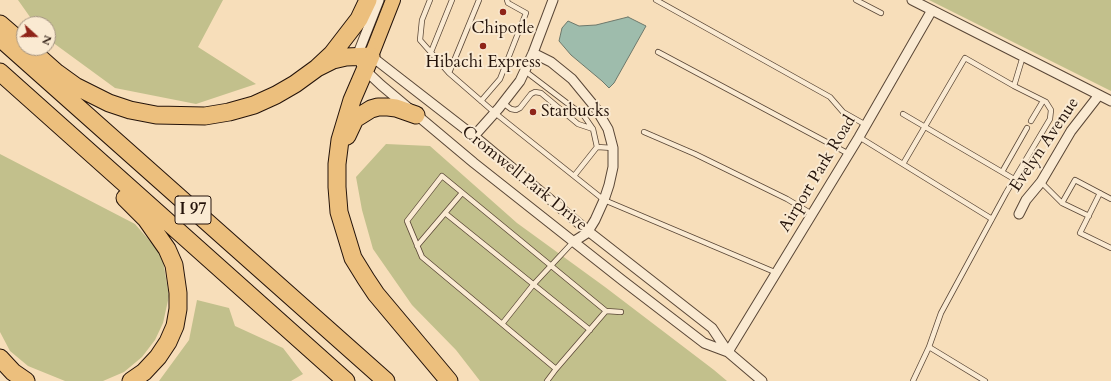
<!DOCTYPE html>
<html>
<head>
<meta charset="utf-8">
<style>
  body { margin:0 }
  #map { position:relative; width:1111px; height:381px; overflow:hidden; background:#f7deba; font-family:Cardo,serif }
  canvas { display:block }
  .north { position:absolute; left:16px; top:16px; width:40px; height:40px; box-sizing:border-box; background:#faead2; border:1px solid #a49482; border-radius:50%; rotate:111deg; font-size:11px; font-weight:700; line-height:16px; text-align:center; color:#24130a }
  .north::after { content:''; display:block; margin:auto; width:14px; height:18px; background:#8f2418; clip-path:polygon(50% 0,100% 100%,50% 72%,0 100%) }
</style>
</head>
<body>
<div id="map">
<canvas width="1111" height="381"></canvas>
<div class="north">N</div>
</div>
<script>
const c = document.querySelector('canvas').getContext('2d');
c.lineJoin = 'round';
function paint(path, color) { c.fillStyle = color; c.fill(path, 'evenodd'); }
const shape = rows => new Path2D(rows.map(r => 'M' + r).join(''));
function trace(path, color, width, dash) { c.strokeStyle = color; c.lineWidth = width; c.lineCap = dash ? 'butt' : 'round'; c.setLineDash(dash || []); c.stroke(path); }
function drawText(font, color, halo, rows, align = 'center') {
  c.font = font + ' Cardo,serif'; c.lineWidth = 4; c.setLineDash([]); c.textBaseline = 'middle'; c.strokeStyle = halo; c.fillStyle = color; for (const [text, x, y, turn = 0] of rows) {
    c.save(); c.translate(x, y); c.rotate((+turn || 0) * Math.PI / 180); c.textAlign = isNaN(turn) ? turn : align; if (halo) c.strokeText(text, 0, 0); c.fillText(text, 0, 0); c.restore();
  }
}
paint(shape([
  [18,0,223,0,198,47,256,84,196,104,115,88,48,39,48,24,35,24],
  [929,0,1111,0,1111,91],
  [386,144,430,146,517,223,605,287,714,370,727,381,480,381,456,350,412,305,373,249,362,210,356,177],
  [0,154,135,224,162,255,169,296,163,323,155,340,142,357,124,372,103,381,65,381,28,366,10,351,0,332],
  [197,300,229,308,235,326,283,348,303,374,291,381,159,381,189,340]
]), '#c2c08c');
const water = shape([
  [628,17,646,26,614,83,609,88,602,81,571,55,559,41,562,28,568,21,579,26,596,25,628,17]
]);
paint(water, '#9ebcac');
trace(water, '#6d786b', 1);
const service = shape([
  [430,0,422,20,420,40,449,73,495,113,604,200,777,273],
  [656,0,830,97,843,112,866,125],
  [856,0,881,13],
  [431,52,452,0],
  [658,52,849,154],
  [525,71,584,116,593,129,597,147,574,176],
  [449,73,479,0],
  [481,101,500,79,526,13,508,3,507,0],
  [503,103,511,109,516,110,520,108,531,94,535,92,541,93,578,124,593,129],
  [903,114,1014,179],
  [1031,121,1043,101],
  [644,132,695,154,787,199,812,214],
  [859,137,992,219],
  [597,147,613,148],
  [903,164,965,58,1014,86],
  [1002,172,1027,128],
  [1041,182,1062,203,1089,216],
  [1100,193,1080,233,1111,248],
  [1062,203,1075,180,1111,199],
  [445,213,590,330],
  [417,246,462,193],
  [606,311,442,176,407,221,422,257,556,369,606,311,621,312],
  [502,324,533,285,573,242],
  [929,347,985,381],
  [547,381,556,369],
  [913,381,929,347,941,313,1006,193,1050,119,1051,110,1046,102,1014,86,1023,56]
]);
const minor = shape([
  [379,0,357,56,364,69,381,85,474,163,622,280,704,343,728,352],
  [912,0,1111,101],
  [533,53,551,62,572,79,595,107,608,129,613,148,613,167,609,185,604,200,595,220,587,233,573,242],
  [371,56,474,136,588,231,712,328,728,352,762,381],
  [474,136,499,108,520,81,533,53,553,0],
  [1019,214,1026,200,1041,182,1071,131,1099,95],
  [728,352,859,137,932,10]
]);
const primary = shape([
  [371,56,393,0]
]);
const motorway = shape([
  [0,24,22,43],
  [0,38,386,381],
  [30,49,57,73,75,86,109,103,130,110,156,115,205,116,229,112,254,105,276,95,295,84,317,68,332,54,359,19,368,0],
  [317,68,333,60,346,57,371,56,352,100,340,140,337,164,337,187,339,212,353,258,366,279,376,294,449,381],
  [0,72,346,381],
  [347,136,355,119,371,109,378,107,388,107,396,108,416,115],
  [125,198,146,219,167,249,174,265,178,293,178,309,175,326,168,342,158,357,144,372,131,381],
  [0,358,13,372,26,381]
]);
trace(service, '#594636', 6);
trace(minor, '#594636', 11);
trace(primary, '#24130a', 16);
trace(motorway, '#24130a', 19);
trace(service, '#faead2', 4.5);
trace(minor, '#faead2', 9);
trace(primary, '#ecbf7d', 14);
trace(motorway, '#ecbf7d', 17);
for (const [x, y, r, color] of [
  [503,12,4,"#8f2418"],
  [483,46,4,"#8f2418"],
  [533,112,4,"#8f2418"]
]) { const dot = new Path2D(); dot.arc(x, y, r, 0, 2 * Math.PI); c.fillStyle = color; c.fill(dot); trace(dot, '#faead2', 1.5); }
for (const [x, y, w] of [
  [193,210,36]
]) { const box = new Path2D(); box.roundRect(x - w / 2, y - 14, w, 28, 3); c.fillStyle = '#faead2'; c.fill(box); trace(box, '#24130a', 1); }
drawText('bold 16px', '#24130a', null, [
  ["I 97",193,210]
]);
drawText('17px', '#24130a', '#faead2', [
  ["Chipotle",503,29],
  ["Hibachi Express",483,63],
  ["Starbucks",541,112,"left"]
]);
drawText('17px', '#24130a', '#faead2', [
  ["Evelyn Avenue",1045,145,-56],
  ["Airport Park Road",818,174,-59],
  ["Cromwell Park Drive",524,179,39]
]);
</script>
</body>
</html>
